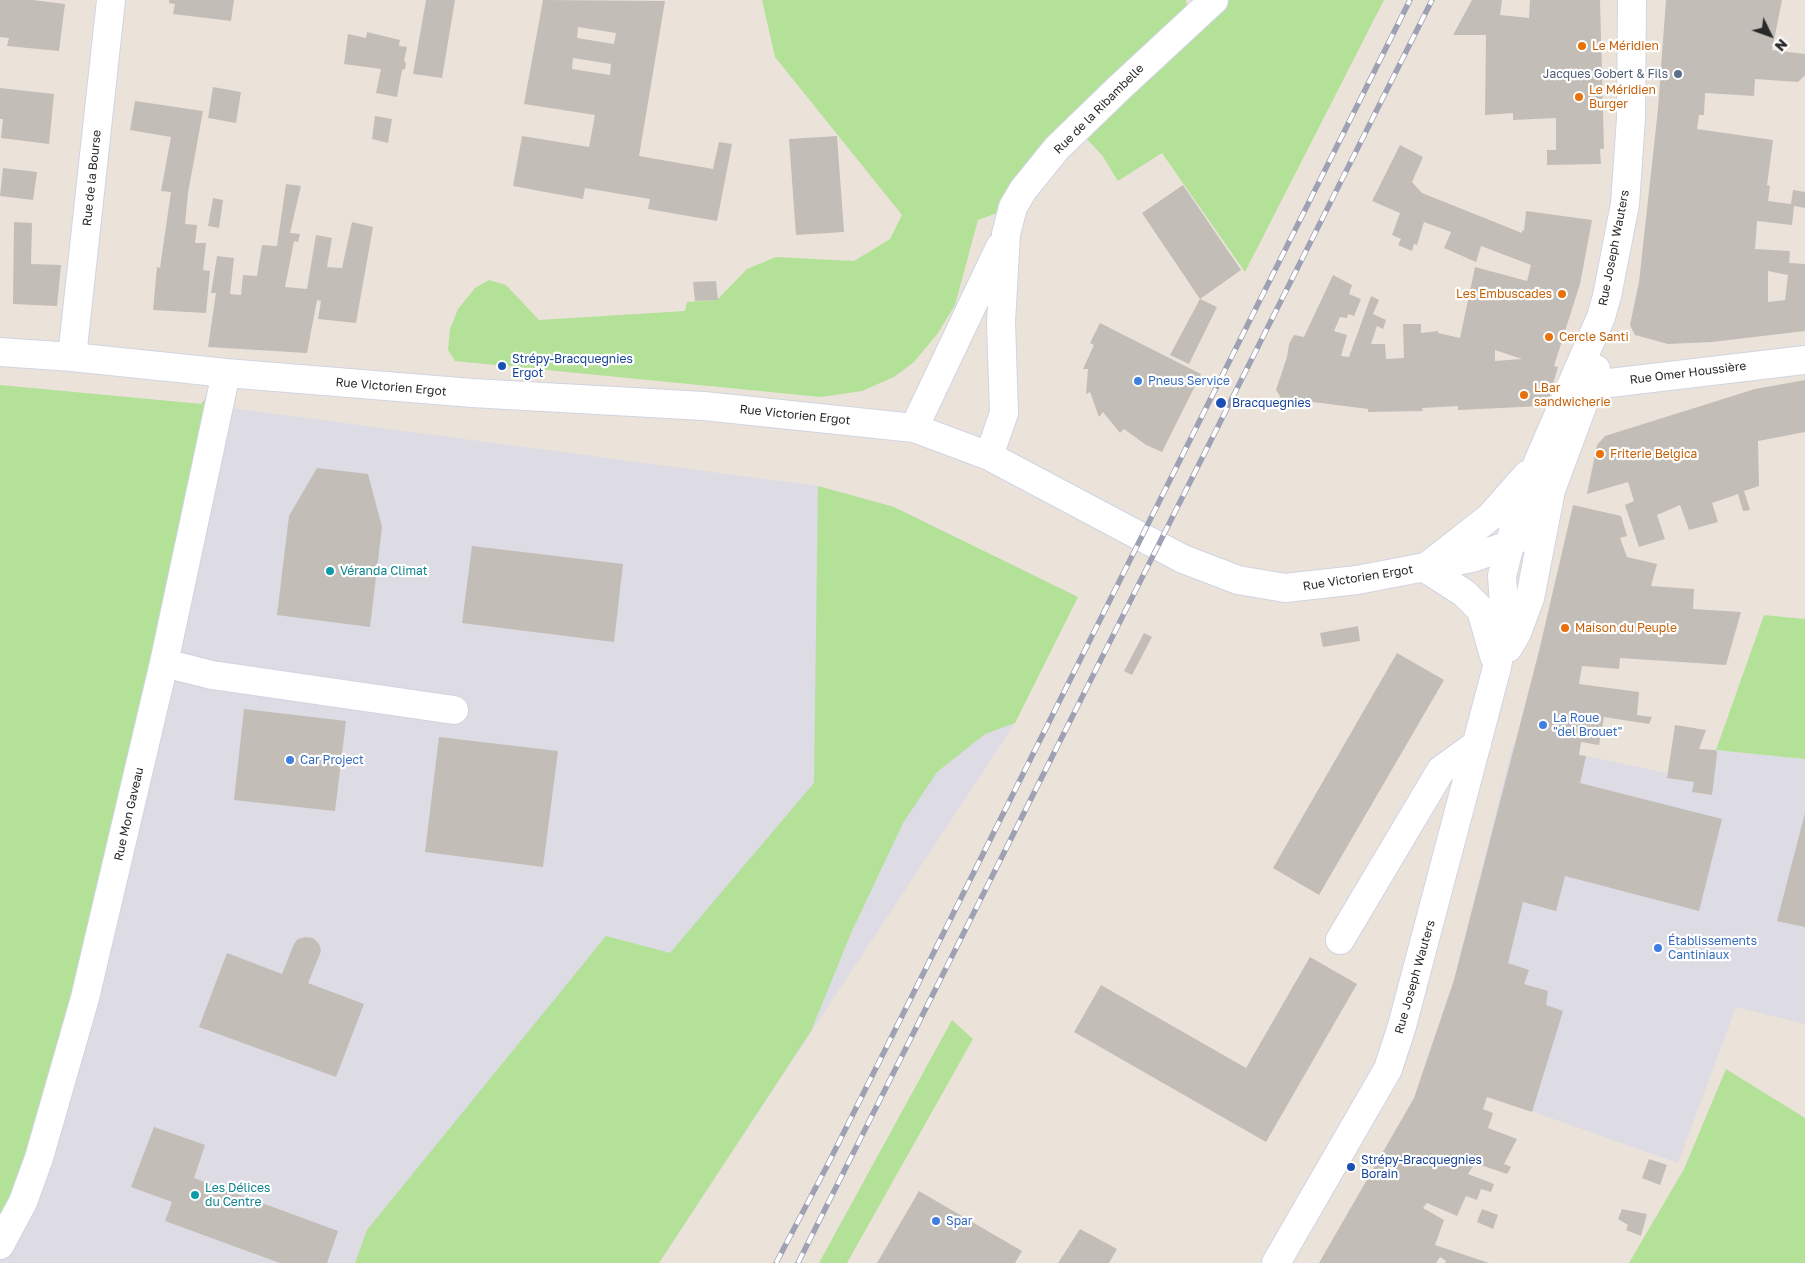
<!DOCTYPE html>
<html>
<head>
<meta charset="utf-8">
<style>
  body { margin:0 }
  #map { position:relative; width:1805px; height:1263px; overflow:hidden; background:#ebe3da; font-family:"Golos Text",sans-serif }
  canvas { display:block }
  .north { position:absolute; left:1745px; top:10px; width:50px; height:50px; -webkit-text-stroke:4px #fff; paint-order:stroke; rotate:132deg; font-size:14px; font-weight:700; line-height:20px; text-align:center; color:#292929 }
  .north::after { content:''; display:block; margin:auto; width:18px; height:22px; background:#292929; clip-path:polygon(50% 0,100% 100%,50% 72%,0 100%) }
</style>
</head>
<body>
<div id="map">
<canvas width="1805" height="1263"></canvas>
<div class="north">N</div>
</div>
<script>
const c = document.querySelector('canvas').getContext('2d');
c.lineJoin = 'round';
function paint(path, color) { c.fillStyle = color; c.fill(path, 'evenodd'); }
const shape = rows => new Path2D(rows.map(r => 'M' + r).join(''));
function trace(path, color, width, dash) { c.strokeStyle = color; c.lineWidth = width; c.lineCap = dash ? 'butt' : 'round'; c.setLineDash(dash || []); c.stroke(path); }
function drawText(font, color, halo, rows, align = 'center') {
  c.font = font + ' "Golos Text",sans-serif'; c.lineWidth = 4.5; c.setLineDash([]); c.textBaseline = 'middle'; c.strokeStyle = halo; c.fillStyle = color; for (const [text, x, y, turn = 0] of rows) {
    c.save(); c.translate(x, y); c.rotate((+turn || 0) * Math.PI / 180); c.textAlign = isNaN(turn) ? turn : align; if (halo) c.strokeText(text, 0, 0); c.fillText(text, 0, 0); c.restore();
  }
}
paint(shape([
  [0,385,201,404,818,486,894,507,1078,597,1015,723,659,1263,0,1263],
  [1513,744,1586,756,1667,773,1667,778,1694,782,1693,792,1711,795,1716,750,1805,759,1805,1024,1736,1007,1678,1163,1494,1098,1469,1093,1421,1076,1454,980]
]), '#dddbe3');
paint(shape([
  [762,0,1186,0,1187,6,1214,0,1384,0,1245,272,1162,153,1118,181,1102,155,1077,129,1013,207,978,220,955,305,938,333,914,362,894,377,862,391,821,397,455,361,448,350,450,329,458,309,475,288,489,280,506,285,539,320,685,311,687,302,717,300,747,269,776,257,854,261,890,239,902,215,775,57],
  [226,373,85,998,0,1245,0,385,201,404],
  [818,486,894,507,1078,597,1015,723,985,734,937,772,903,823,851,933,811,1031,659,1263,355,1263,367,1230,606,936,670,953,814,783],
  [1764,615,1805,619,1805,759,1716,750],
  [952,1020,973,1039,847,1263,819,1263],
  [1726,1069,1805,1118,1805,1263,1629,1263,1684,1169]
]), '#b3e197');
paint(shape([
  [0,0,33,0,65,4,59,51,7,46,9,38,0,37],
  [169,0,234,0,231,21,173,14,175,4,169,3],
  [426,0,455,0,442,78,413,74],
  [543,0,665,1,639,156,713,169,719,142,732,144,717,221,648,209,650,199,585,188,583,199,513,186,522,136,589,147,595,115,524,104],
  [578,27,616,33,614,44,577,38],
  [573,58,611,64,610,75,572,69],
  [1472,0,1502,0,1500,15,1529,18,1530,0,1600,0,1604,149,1600,149,1601,164,1547,165,1547,150,1556,150,1556,118,1513,120,1513,113,1485,115,1486,35,1453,35],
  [1666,0,1782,0,1772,50,1805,54,1805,75,1798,82,1755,79,1754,96,1705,93,1704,115,1699,115,1697,129,1773,140,1767,185,1770,186,1768,201,1791,204,1793,190,1805,192,1805,208,1794,206,1792,225,1757,221,1755,249,1790,251,1789,263,1805,264,1805,331,1712,342,1668,344,1635,335,1630,325,1639,282,1658,109],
  [1768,271,1788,275,1785,300,1768,302],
  [367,32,400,40,399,46,407,47,404,60,406,64,405,69,402,70,397,97,376,93,381,69,344,64,348,34,366,38],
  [213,87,241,92,236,123,208,118],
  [0,88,54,94,49,144,1,138,3,119,0,119],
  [135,101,203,111,188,193,185,224,197,225,195,243,206,243,203,270,210,271,206,313,153,310,157,267,160,268,171,192,161,191,171,137,130,130],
  [375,116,392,119,388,143,372,139],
  [837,136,844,232,796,235,789,139],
  [1400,145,1423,157,1412,182,1422,193,1522,233,1522,230,1524,231,1526,211,1592,220,1580,284,1554,366,1558,367,1549,398,1542,406,1458,410,1458,406,1422,408,1423,411,1368,412,1368,409,1281,398,1276,390,1287,357,1289,344,1294,335,1304,337,1333,275,1352,285,1349,294,1361,299,1354,316,1348,314,1347,318,1340,317,1334,331,1347,335,1341,356,1349,357,1371,296,1379,300,1373,314,1386,320,1383,329,1377,326,1371,344,1385,344,1386,359,1404,358,1403,324,1421,324,1421,333,1438,331,1438,333,1460,338,1475,267,1527,281,1531,265,1481,246,1476,262,1444,248,1451,232,1424,222,1417,245,1414,244,1412,251,1398,245,1401,239,1392,235,1400,213,1372,201],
  [1495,350,1522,359,1495,361],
  [3,168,37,172,33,200,0,196],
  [286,184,301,186,290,233,300,234,298,242,294,241,285,287,307,289,316,235,332,238,327,267,342,268,352,222,373,227,356,323,318,319,321,301,317,300,307,353,208,347,216,293,211,293,217,256,234,258,230,294,241,295,243,275,257,276,262,245,277,246],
  [1183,185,1241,270,1200,299,1217,307,1189,364,1170,355,1200,299,1142,213],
  [213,198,223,200,219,228,208,226],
  [14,222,32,223,31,264,61,265,57,306,13,304],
  [716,281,718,300,695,301,693,282],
  [1100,323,1201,374,1162,452,1146,445,1124,429,1120,433,1103,412,1099,417,1090,392,1086,394,1088,369,1083,369,1094,345,1090,343],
  [1805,380,1805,432,1758,441,1759,486,1744,491,1750,510,1743,511,1738,494,1712,503,1718,522,1689,530,1680,505,1657,515,1665,539,1639,547,1625,505,1634,501,1628,482,1587,494,1597,445,1605,436,1755,389],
  [317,468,368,474,382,527,370,627,277,615,289,516],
  [1573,505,1621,516,1627,536,1620,538,1627,557,1657,564,1651,586,1694,589,1693,609,1741,612,1726,665,1620,658,1619,669,1582,666,1579,684,1639,692,1637,715,1652,717,1649,724,1604,717,1599,745,1581,742,1579,755,1586,756,1580,783,1722,819,1699,911,1565,876,1556,911,1523,902,1508,963,1529,970,1524,984,1548,991,1546,1005,1563,1011,1532,1112,1487,1097,1483,1109,1493,1113,1488,1128,1517,1139,1504,1164,1511,1167,1507,1174,1475,1163,1468,1174,1494,1184,1491,1192,1481,1189,1477,1200,1466,1196,1457,1216,1427,1203,1423,1208,1444,1220,1435,1245,1489,1263,1445,1263,1446,1261,1440,1257,1436,1263,1319,1263,1414,1098,1454,980,1539,651],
  [472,546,623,564,614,642,462,623],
  [1358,626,1360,641,1323,647,1320,633],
  [1144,633,1152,637,1132,675,1124,671],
  [1397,653,1444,680,1319,895,1273,868],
  [244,709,346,721,335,811,234,800],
  [1675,725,1706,730,1699,749,1716,750,1717,754,1712,795,1692,792,1694,782,1667,778],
  [439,737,558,751,543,867,425,852],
  [1805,813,1805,927,1777,921],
  [306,937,313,938,319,944,321,951,308,983,364,1004,336,1077,199,1027,227,953,282,974,294,944,298,939],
  [1310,957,1357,984,1266,1142,1074,1032,1101,985,1246,1068],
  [154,1127,205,1145,194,1178,338,1231,327,1263,280,1263,165,1221,172,1202,131,1187],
  [1649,1159,1667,1165,1660,1185,1642,1178],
  [919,1191,1022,1251,1015,1263,877,1263],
  [1482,1209,1498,1215,1493,1229,1477,1222],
  [1622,1209,1647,1214,1641,1236,1626,1230,1628,1225,1618,1219],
  [1080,1229,1117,1249,1109,1263,1058,1263]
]), '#c3bdb7');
const minor = shape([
  [0,352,72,357,226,373,472,393,704,406,914,428,989,456,1183,559,1238,580,1285,588,1357,580,1472,558,1509,545,1543,522],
  [72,357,111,0],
  [1576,387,1805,360],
  [914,428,1000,247],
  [989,456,1004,413,1001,322,1006,234,1013,207,1023,190,1057,148,1118,89,1214,0],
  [1430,564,1490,517,1527,475],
  [1425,568,1464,593,1481,610,1494,656],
  [1508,648,1517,633,1530,598,1551,490,1596,369],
  [164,663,212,675,454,710],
  [1340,940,1441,770,1477,744],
  [0,1245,23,1202,39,1158,85,998,164,663,226,373],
  [1276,1263,1388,1069,1402,1026,1497,667,1505,620,1502,576,1516,520,1538,462,1601,317,1607,296,1625,204,1631,118,1632,0]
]);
trace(minor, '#d0d4e2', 30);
trace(minor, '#fff', 28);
const rail = shape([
  [776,1263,827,1166,1410,0],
  [798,1263,1432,0]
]);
trace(rail, '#9da1b3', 5.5);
trace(rail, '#fff', 4, [11]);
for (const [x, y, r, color] of [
  [1582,46,5,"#e8710a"],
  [1678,74,5,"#5c6f8a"],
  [1579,97,5,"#e8710a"],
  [1562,294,5,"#e8710a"],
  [1549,337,5,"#e8710a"],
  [502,366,5,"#1a4fb4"],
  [1138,381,5,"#3f7fe0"],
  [1524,395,5,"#e8710a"],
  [1221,403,6,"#1a4fb4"],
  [1600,454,5,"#e8710a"],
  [330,571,5,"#0f9aa8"],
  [1565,628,5,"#e8710a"],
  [1543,725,5,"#3f7fe0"],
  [290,760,5,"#3f7fe0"],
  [1658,948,5,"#3f7fe0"],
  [1351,1167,5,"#1a4fb4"],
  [195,1195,5,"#0f9aa8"],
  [936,1221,5,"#3f7fe0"]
]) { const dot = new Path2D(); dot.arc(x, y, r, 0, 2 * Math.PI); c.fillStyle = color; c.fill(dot); trace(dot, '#fff', 2); }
drawText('12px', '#c56008', '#fff', [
  ["Le Méridien",1592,46],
  ["Le Méridien",1589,90],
  ["Burger",1589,104],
  ["Les Embuscades",1552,294,"right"],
  ["Cercle Santi",1559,337],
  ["LBar",1534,388],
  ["sandwicherie",1534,402],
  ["Friterie Belgica",1610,454],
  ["Maison du Peuple",1575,628]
], 'left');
drawText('12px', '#4e5e75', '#fff', [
  ["Jacques Gobert & Fils",1668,74]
], 'right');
drawText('12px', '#292929', '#fff', [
  ["Rue de la Ribambelle",1099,109,-45],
  ["Rue de la Bourse",92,178,-84],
  ["Rue Joseph Wauters",1614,248,-79],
  ["Rue Omer Houssière",1688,373,-7],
  ["Rue Victorien Ergot",391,387,5],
  ["Rue Victorien Ergot",795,415,6],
  ["Rue Victorien Ergot",1358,578,-9],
  ["Rue Mon Gaveau",129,814,-77],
  ["Rue Joseph Wauters",1415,977,-74]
]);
drawText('12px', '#164399', '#fff', [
  ["Strépy-Bracquegnies",512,359],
  ["Ergot",512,373],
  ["Bracquegnies",1232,403],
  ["Strépy-Bracquegnies",1361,1160],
  ["Borain",1361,1174]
], 'left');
drawText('12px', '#366cbe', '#fff', [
  ["Pneus Service",1148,381],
  ["La Roue",1553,718],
  ["\"del Brouet\"",1553,732],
  ["Car Project",300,760],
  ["Établissements",1668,941],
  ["Cantiniaux",1668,955],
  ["Spar",946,1221]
], 'left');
drawText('12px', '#0d838f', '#fff', [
  ["Véranda Climat",340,571],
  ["Les Délices",205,1188],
  ["du Centre",205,1202]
], 'left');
</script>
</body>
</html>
